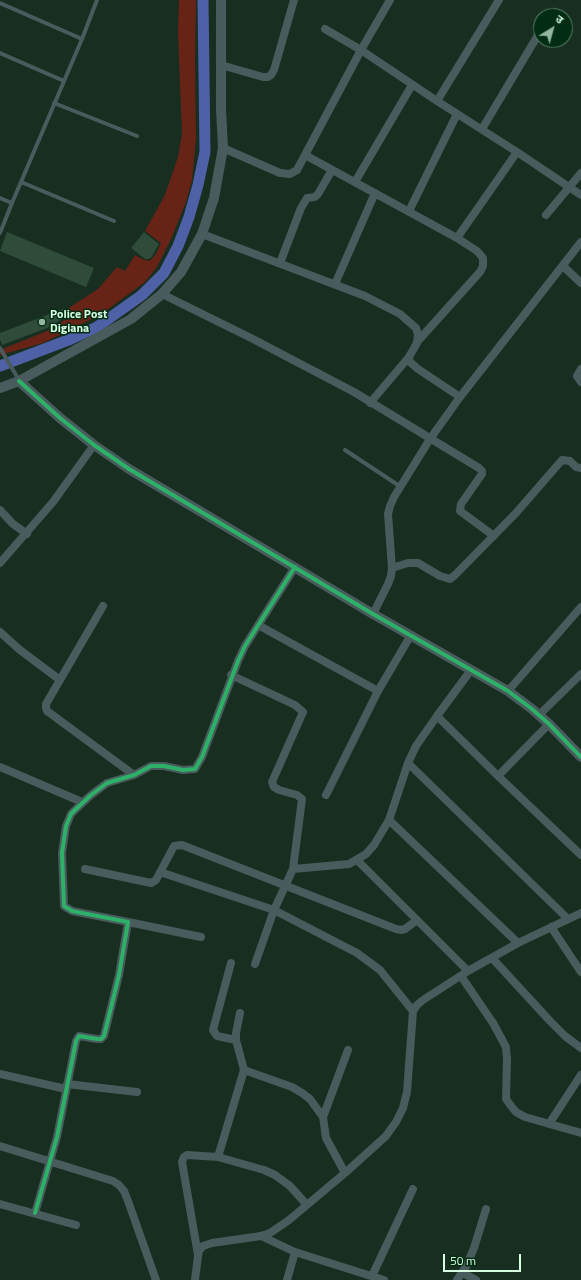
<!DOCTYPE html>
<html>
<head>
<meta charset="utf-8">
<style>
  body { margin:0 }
  #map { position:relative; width:581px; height:1280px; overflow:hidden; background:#172e20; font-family:"Titillium Web","Noto Sans Devanagari",sans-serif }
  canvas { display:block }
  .north { position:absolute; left:533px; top:8px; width:40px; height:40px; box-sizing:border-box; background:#022c13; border:1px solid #588066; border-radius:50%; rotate:37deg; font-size:11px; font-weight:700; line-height:16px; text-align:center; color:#d9ffe2 }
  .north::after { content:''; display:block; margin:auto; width:14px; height:18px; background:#95b69e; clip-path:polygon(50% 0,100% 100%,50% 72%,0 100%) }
  .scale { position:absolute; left:443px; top:1254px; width:78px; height:18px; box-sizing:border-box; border:2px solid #d9ffe2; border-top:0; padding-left:5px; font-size:12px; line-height:14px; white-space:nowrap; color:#d9ffe2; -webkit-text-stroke:3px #022c13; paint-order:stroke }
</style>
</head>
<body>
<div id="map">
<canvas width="581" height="1280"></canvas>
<div class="north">उ</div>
<div class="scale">50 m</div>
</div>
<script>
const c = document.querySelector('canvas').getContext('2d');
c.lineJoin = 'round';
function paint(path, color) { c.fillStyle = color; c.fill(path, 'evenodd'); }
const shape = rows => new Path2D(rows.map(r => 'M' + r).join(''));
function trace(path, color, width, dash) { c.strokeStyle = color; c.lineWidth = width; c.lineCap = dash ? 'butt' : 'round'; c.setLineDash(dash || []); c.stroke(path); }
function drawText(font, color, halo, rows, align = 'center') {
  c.font = font + ' "Titillium Web",sans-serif'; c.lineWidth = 3; c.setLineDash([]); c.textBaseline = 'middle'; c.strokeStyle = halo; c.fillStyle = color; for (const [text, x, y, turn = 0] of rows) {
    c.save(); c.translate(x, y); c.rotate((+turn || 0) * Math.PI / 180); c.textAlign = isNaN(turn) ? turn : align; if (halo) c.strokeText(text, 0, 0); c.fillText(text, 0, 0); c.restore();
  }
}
paint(shape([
  [179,0,196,0,195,62,196,139,192,180,186,202,172,237,157,267,145,282,100,315,43,343,0,355,0,350,47,331,69,317,67,309,98,289,117,267,125,271,135,255,142,259,150,261,156,254,161,243,145,231,165,195,178,157,182,134,178,32]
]), '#672416');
trace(shape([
  [0,366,71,339,97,327,142,295,164,273,178,246,189,217,198,185,205,152,203,0]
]), '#4f61a6', 11);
paint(shape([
  [7,232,94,268,86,287,0,251],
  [144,232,159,244,151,258,148,259,145,259,131,248],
  [65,308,67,316,47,328,2,345,0,340,0,333]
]), '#2f4c3b');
trace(shape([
  [0,3,82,39],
  [0,53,64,81],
  [54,103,137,136],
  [21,182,114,221],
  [0,198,12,203,0,233],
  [12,203,82,39,97,0],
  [0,348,19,380],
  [345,450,401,487]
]), '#495b5c', 4);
trace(shape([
  [325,29,361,50,437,101,517,152,581,195],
  [221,65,263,77,268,77,271,75,274,70,294,0],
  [437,101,499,0],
  [482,129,541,30],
  [223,148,280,173,290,174,297,170,361,50,390,0],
  [305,155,457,238,477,251,483,258,483,266,480,272,417,342],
  [355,182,412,85],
  [409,211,457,114],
  [546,215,581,173],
  [202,234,365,296,400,314,416,328,418,335,417,343,409,357,410,362,418,369,460,397],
  [457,238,517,152],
  [280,263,301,208,307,198,315,197,318,194,332,170],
  [563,266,581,283],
  [335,284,375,193],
  [162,294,251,338,354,392,479,468,482,471,482,474,461,504,460,511,494,536],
  [581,369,577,376,581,382],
  [370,403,409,357],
  [0,510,13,524,27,534],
  [0,563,53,502,94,445],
  [392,568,408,563,418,563,440,576,450,579,454,576,516,513,562,460,570,461,576,467,581,468],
  [103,606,46,704,46,708,47,711,134,775],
  [373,614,388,584,391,576,392,568,388,514,390,506,394,497,430,439,460,397,581,242],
  [258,625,378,691],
  [0,632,20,650,60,680],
  [231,675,295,705,303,712,272,782,274,787,279,790,297,795,302,799,293,869],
  [508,691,581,607],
  [539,715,581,674],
  [437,716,498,776,581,855],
  [408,763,568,919],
  [0,767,82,802],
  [498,776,549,724],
  [326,795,378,691,411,635],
  [389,820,518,943],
  [357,860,468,971],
  [85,869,151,883,156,880,174,846,182,845,396,929,401,930,405,929,417,920],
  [160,872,274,910,357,953,380,970,413,1011],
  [128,922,201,937],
  [551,927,581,972],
  [492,958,550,1021,565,1036,581,1048],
  [231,963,213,1030,217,1036,236,1040],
  [255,964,274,910,293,869,349,864,366,854,374,845,389,820,408,763,416,746,437,716,471,670],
  [461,976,493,1023,506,1047,507,1060,506,1099,511,1106,516,1112,525,1117,581,1133],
  [240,1013,236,1033,236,1040,244,1070,218,1157,264,1170,275,1175,290,1186,307,1205],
  [244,1070,292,1087,302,1093,310,1099,323,1117],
  [0,1074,66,1089],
  [67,1084,137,1092],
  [549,1124,581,1075],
  [0,1146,113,1181,119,1185,124,1191,128,1201,156,1280],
  [345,1173,326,1138,323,1117,348,1050],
  [0,1204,76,1225],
  [35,1213,57,1137,76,1041,79,1036,97,1039,101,1039,104,1036,119,975,128,922,72,911,64,906,62,853,66,826,71,814,77,808,91,795,107,783,134,775,151,766,164,766,183,770,195,769,202,757,238,661,245,646,295,567],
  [261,1236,295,1252,384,1280],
  [198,1255,182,1162,184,1157,187,1155,218,1157],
  [463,1273,476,1280],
  [372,1276,413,1189],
  [195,1280,198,1256,199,1251,203,1246,212,1243,261,1236,270,1233,289,1220,345,1173,386,1136,396,1122,403,1108,407,1092,413,1011,417,1005,423,1000,468,971,518,943,581,913],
  [287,1280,295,1252],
  [457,1280,467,1265,474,1248,486,1209]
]), '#495b5c', 8);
trace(shape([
  [19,381,60,418,94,445,129,469,373,614,508,691,532,709,549,724,581,757],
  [0,388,19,381,131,319,162,294,181,272,202,234,214,198,223,148,221,109,221,0]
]), '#495b5c', 10);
trace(shape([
  [19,381,60,418,94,445,129,469,373,614,508,691,532,709,549,724,581,757],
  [35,1213,57,1137,76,1041,79,1036,97,1039,101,1039,104,1036,119,975,128,922,72,911,64,906,62,853,66,826,71,814,77,808,91,795,107,783,134,775,151,766,164,766,183,770,195,769,202,757,238,661,245,646,295,567]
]), '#2db169', 4);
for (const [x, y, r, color] of [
  [42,322,4,"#95b69e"]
]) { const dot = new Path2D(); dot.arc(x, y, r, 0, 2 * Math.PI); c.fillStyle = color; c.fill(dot); trace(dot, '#022c13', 1.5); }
drawText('bold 12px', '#d9ffe2', '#022c13', [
  ["Police Post",50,315],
  ["Digiana",50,329]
], 'left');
</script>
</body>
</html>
